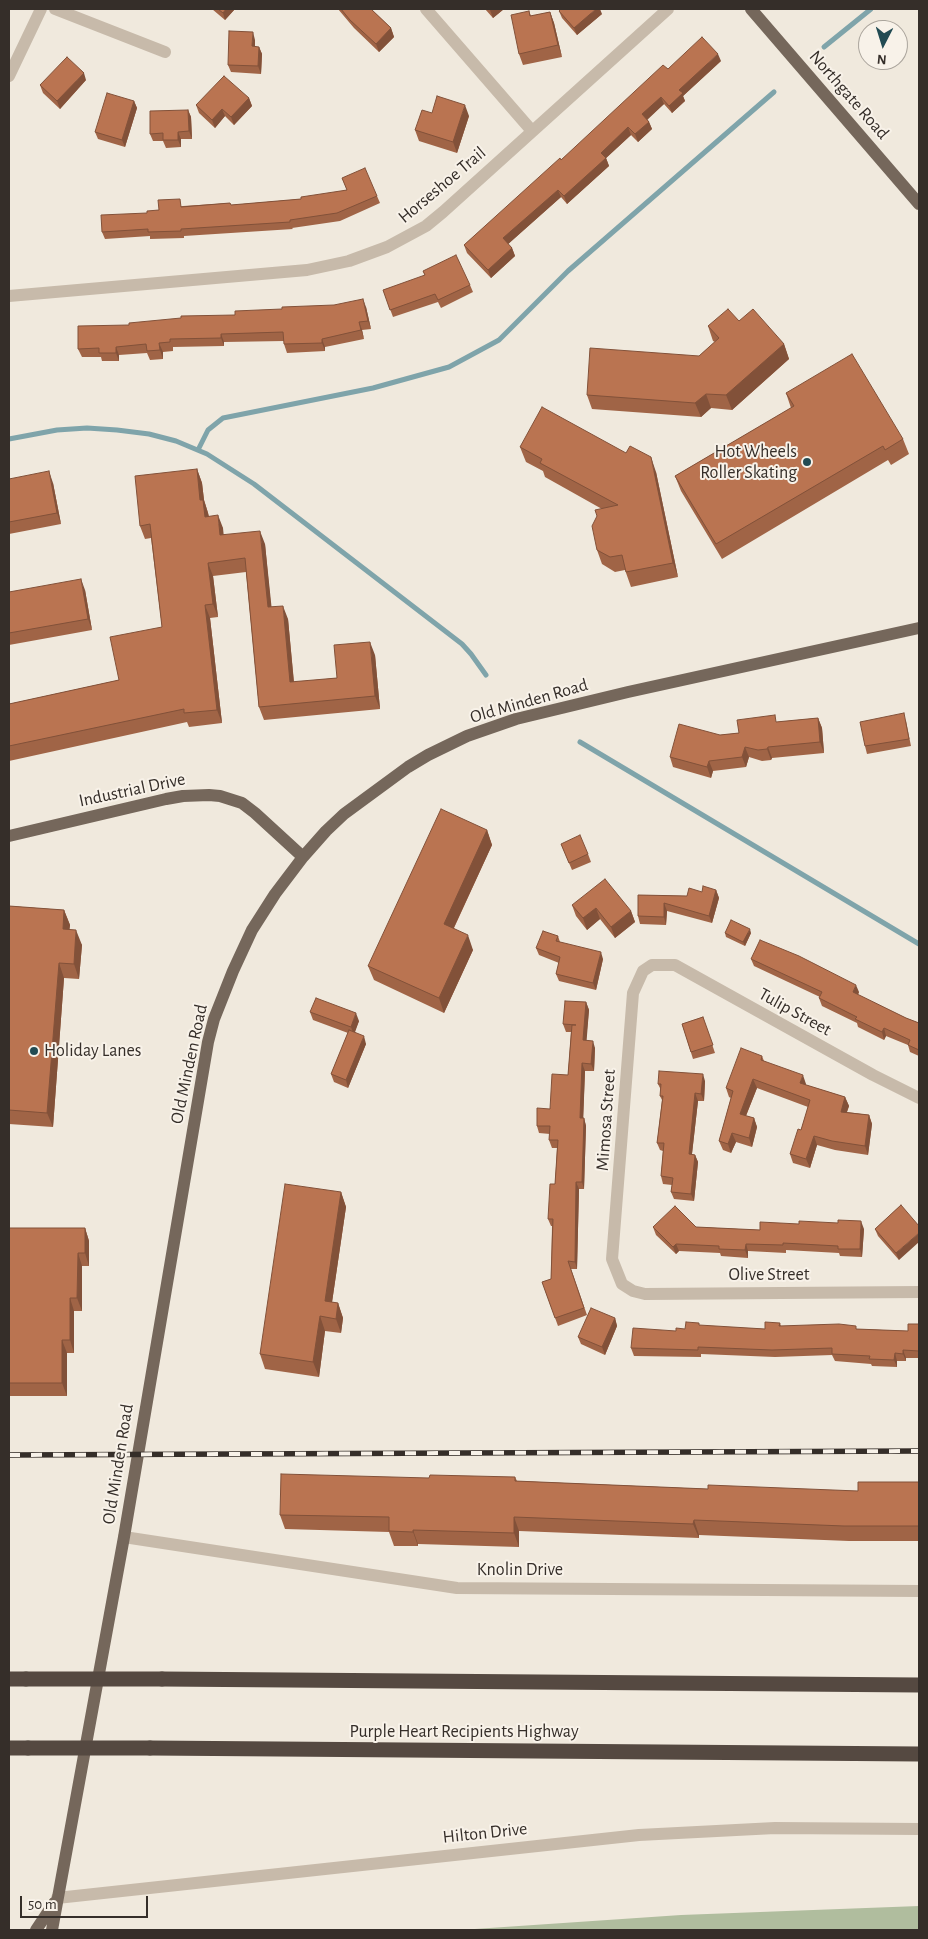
<!DOCTYPE html>
<html>
<head>
<meta charset="utf-8">
<style>
  body { margin:0 }
  #map { position:relative; width:928px; height:1939px; overflow:hidden; background:#f0e9dd; font-family:"Alegreya Sans",sans-serif }
  canvas { display:block }
  .frame { position:absolute; inset:0; border:10px solid #352e29; pointer-events:none }
  .north { position:absolute; left:858px; top:20px; width:50px; height:50px; box-sizing:border-box; background:#f8f2e9; border:1px solid #aaa49c; border-radius:50%; rotate:185deg; font-size:14px; font-weight:700; line-height:20px; text-align:center; color:#352e29 }
  .north::after { content:''; display:block; margin:auto; width:18px; height:22px; background:#224b53; clip-path:polygon(50% 0,100% 100%,50% 72%,0 100%) }
  .scale { position:absolute; left:20px; top:1896px; width:128px; height:22px; box-sizing:border-box; border:2px solid #352e29; border-top:0; padding-left:6px; font-size:15px; line-height:18px; white-space:nowrap; color:#352e29; -webkit-text-stroke:4px #f8f2e9; paint-order:stroke }
</style>
</head>
<body>
<div id="map">
<canvas width="928" height="1939"></canvas>
<div class="frame"></div>
<div class="north">N</div>
<div class="scale">50 m</div>
</div>
<script>
const c = document.querySelector('canvas').getContext('2d');
c.lineJoin = 'round';
function paint(path, color) { c.fillStyle = color; c.fill(path, 'evenodd'); }
const shape = rows => new Path2D(rows.map(r => 'M' + r).join(''));
function trace(path, color, width, dash) { c.strokeStyle = color; c.lineWidth = width; c.lineCap = dash ? 'butt' : 'round'; c.setLineDash(dash || []); c.stroke(path); }
function drawText(font, color, halo, rows, align = 'center') {
  c.font = font + ' "Alegreya Sans",sans-serif'; c.lineWidth = 4; c.setLineDash([]); c.textBaseline = 'middle'; c.strokeStyle = halo; c.fillStyle = color; for (const [text, x, y, turn = 0] of rows) {
    c.save(); c.translate(x, y); c.rotate((+turn || 0) * Math.PI / 180); c.textAlign = isNaN(turn) ? turn : align; if (halo) c.strokeText(text, 0, 0); c.fillText(text, 0, 0); c.restore();
  }
}
paint(shape([
  [919,1906,919,1930,460,1930,681,1915]
]), '#b0bd9e');
trace(shape([
  [824,47,871,9],
  [9,439,57,430,87,428,117,430,149,434,176,441,207,454,254,484,462,644,471,654,486,675],
  [198,450,208,430,223,418,373,388,449,367,499,340,568,271,774,92],
  [580,742,919,944]
]), '#7fa4aa', 5);
trace(shape([
  [55,9,165,52],
  [426,9,532,131],
  [9,76,41,9],
  [9,296,307,270,349,261,387,247,426,226,443,212,668,9],
  [919,1098,873,1075,675,965,652,965,643,971,633,993,612,1259,622,1284,633,1291,645,1294,919,1292],
  [124,1537,457,1588,919,1591],
  [57,1898,639,1835,775,1828,919,1829]
]), '#c7baaa', 12);
trace(shape([
  [751,9,919,204],
  [9,836,166,799,183,796,209,795,220,796,242,803,255,813,303,857],
  [36,1930,54,1903],
  [52,1930,124,1537,208,1042,214,1019,233,971,252,930,275,894,303,857,326,831,344,814,408,767,428,755,467,736,516,719,628,692,919,628]
]), '#75675b', 12);
trace(shape([
  [9,1679,26,1679],
  [162,1679,919,1685],
  [9,1748,28,1748],
  [150,1748,919,1754]
]), '#554941', 15);
const rail = shape([
  [9,1455,919,1451]
]);
trace(rail, '#352e29', 5.5);
trace(rail, '#f8f2e9', 4, [11]);
trace(shape([
  [26,1679,162,1679],
  [28,1748,150,1748]
]), '#554941', 15);
paint(shape([
  [212,9,235,9,225,20],
  [338,9,371,9,391,28,394,37,379,52,354,28],
  [485,9,504,9,493,18],
  [529,11,531,16,550,12,554,23,562,57,523,65,519,54],
  [559,11,602,14,577,35,562,18],
  [255,40,255,47,259,47,262,54,261,74,231,72,228,65],
  [721,61,683,96,685,101,672,113,664,104,647,119,649,122,652,129,638,142,631,135,606,158,609,166,567,204,561,197,508,244,512,248,515,256,491,278,467,253,464,245,561,160,668,69],
  [86,80,60,109,43,93,40,85],
  [249,98,252,106,234,125,225,116,215,128,199,113,196,105],
  [134,101,137,108,125,147,98,139,95,132],
  [188,110,191,117,192,139,181,139,181,147,166,148,163,141,153,141,150,134],
  [432,113,469,116,457,153,419,141,415,130],
  [342,178,377,196,380,203,340,221,292,228,293,229,184,236,184,238,150,239,150,236,105,239,102,232,147,213,159,210,183,206,230,203,231,205,301,199,347,190],
  [423,271,470,285,473,292,441,308,438,302,393,317,383,290,425,276],
  [366,307,371,329,362,330,364,339,325,347,325,351,287,353,284,344,284,341,224,342,224,346,173,347,173,351,163,352,163,359,150,360,147,353,119,355,119,361,102,361,101,357,82,357,78,349,129,325,235,315],
  [739,321,784,344,789,359,732,410,711,408,701,417,592,409,587,395,699,356,715,342,713,341,708,326],
  [786,393,903,439,909,454,891,465,888,460,722,559,681,491,675,476,791,408],
  [520,447,656,472,678,577,631,587,625,570,615,572,602,564,597,550,602,509,545,477,543,471,526,462],
  [197,469,202,483,204,500,209,516,223,528,223,534,265,544,271,607,288,619,294,682,337,678,375,655,380,709,264,720,259,707,246,572,213,576,218,617,210,618,222,723,189,727,187,722,9,761,9,704,119,680,162,627,151,538,145,539,140,526],
  [9,479,53,483,61,524,9,534],
  [85,590,92,630,9,645,9,592],
  [818,718,822,728,824,753,772,758,771,760,762,761,749,757,746,767,713,771,711,778,673,767,670,757,720,735,739,733,777,722],
  [906,721,911,746,867,754,865,746],
  [487,830,492,845,454,928,473,950,444,1013,374,980,368,966],
  [561,844,588,854,591,862,572,870],
  [716,890,719,898,712,923,667,911,666,925,640,924,638,916,638,895,687,896,702,892],
  [572,905,631,911,635,922,615,938,600,919,587,930,576,916],
  [9,906,64,910,70,925,69,930,82,945,79,979,64,978,53,1127,9,1124],
  [725,933,751,933,745,946,726,937],
  [558,936,560,942,603,959,596,990,559,981,556,974,559,963,539,955,536,948],
  [751,959,859,992,858,995,906,1018,919,1023,919,1056,910,1052,908,1045,886,1036,884,1040,858,1027,857,1023,822,1006,819,998,820,997,754,966],
  [586,1002,589,1010,586,1040,595,1048,594,1071,585,1071,583,1118,584,1118,586,1126,584,1189,579,1189,577,1269,571,1269,587,1315,558,1326,542,1282,551,1279,552,1226,551,1226,548,1219,555,1184,557,1148,552,1148,549,1140,550,1134,539,1133,537,1126,550,1109,568,1075,571,1032,566,1032,563,1024],
  [310,1012,359,1021,354,1033,366,1044,348,1088,334,1082,331,1074,348,1033,313,1020],
  [703,1017,715,1053,693,1059,682,1024],
  [762,1056,764,1061,806,1084,806,1085,845,1097,849,1106,847,1112,869,1115,872,1124,868,1155,835,1150,817,1145,810,1168,793,1163,790,1154,801,1130,808,1107,757,1088,746,1116,754,1118,757,1127,752,1147,736,1142,731,1153,723,1150,719,1141,731,1098,729,1097,726,1088],
  [705,1081,704,1101,698,1101,692,1154,695,1155,698,1162,694,1201,674,1199,671,1192,672,1185,663,1184,661,1176,663,1151,660,1150,657,1143,662,1100,660,1096,661,1090,658,1084],
  [341,1192,346,1207,332,1302,338,1303,343,1318,341,1333,325,1331,319,1377,265,1369,260,1354],
  [901,1205,899,1260,878,1236,875,1229],
  [653,1227,696,1227,760,1230,864,1229,862,1257,840,1256,839,1253,786,1250,786,1253,748,1251,748,1258,721,1256,720,1253,679,1251,676,1254,656,1235],
  [9,1228,85,1228,89,1241,89,1266,82,1266,82,1311,74,1311,74,1353,67,1353,67,1396,9,1396],
  [615,1318,617,1326,605,1355,581,1344,578,1337],
  [780,1323,781,1326,908,1331,919,1324,919,1358,906,1358,906,1361,897,1361,897,1367,872,1366,871,1364,835,1361,832,1355,775,1357,701,1354,701,1357,634,1356,631,1348,676,1331,700,1326,765,1329],
  [515,1477,517,1481,708,1489,858,1491,919,1482,919,1541,849,1541,699,1535,699,1538,519,1531,519,1547,418,1544,418,1546,394,1546,389,1532,285,1529,280,1515,429,1478]
]), '#a06446');
paint(shape([
  [226,9,235,9,225,20,223,13],
  [492,9,504,9,493,18,490,10],
  [596,9,600,9,602,14,577,35,574,28],
  [550,12,554,23,562,57,558,45],
  [391,28,394,37,379,52,376,44],
  [253,32,255,40,255,54,252,46],
  [259,47,262,54,261,74,258,66],
  [718,54,721,61,683,96,685,101,672,113,669,106,679,90],
  [84,73,86,80,60,109,57,101],
  [661,97,664,104,645,122,642,114],
  [249,98,252,106,234,125,231,117],
  [134,101,137,108,125,147,122,140],
  [465,105,469,116,457,153,453,142],
  [222,109,225,116,215,128,212,120],
  [188,110,191,117,192,139,189,131],
  [649,122,652,129,638,142,635,134],
  [628,127,631,135,604,160,601,153],
  [178,132,181,139,181,147,178,140],
  [606,158,609,166,567,204,564,196],
  [558,190,561,197,506,246,503,238],
  [512,248,515,256,491,278,488,270],
  [363,299,366,307,371,329,368,321],
  [359,322,362,330,364,339,361,330],
  [221,334,224,342,224,346,221,338],
  [322,339,325,347,325,351,322,343],
  [159,343,163,352,163,359,160,350],
  [784,344,789,359,732,410,726,395],
  [116,347,119,355,119,361,116,353],
  [706,394,711,408,701,417,695,403],
  [651,457,656,472,678,577,673,563],
  [197,469,202,483,204,500,208,513,210,530,200,500],
  [49,471,53,483,61,524,57,513],
  [218,515,223,528,225,548,220,535],
  [260,531,265,544,273,621,268,607],
  [208,563,213,576,218,617,213,604],
  [81,579,85,590,92,630,88,619],
  [205,605,210,618,222,723,217,710],
  [283,606,288,619,295,695,290,682],
  [370,642,375,655,380,709,375,696],
  [818,718,822,728,824,753,820,742],
  [745,747,749,757,746,767,742,757],
  [768,747,772,758,771,760,767,749],
  [709,761,713,771,711,778,707,767],
  [487,830,492,845,449,938,444,924],
  [716,890,719,898,712,923,709,916],
  [664,903,667,911,666,925,664,917],
  [596,908,600,919,587,930,583,918],
  [64,910,70,925,68,944,63,929],
  [631,911,635,922,615,938,611,927],
  [750,929,751,933,745,946,743,942],
  [76,930,82,945,79,979,74,964],
  [468,935,473,950,444,1013,439,998],
  [601,952,603,959,596,990,593,983],
  [59,963,64,978,53,1127,47,1113],
  [856,985,859,992,855,1000,853,992],
  [586,1002,589,1010,586,1048,583,1040],
  [356,1013,359,1021,354,1035,351,1027],
  [884,1028,886,1036,884,1040,882,1032],
  [364,1036,366,1044,348,1088,346,1080],
  [593,1041,595,1048,594,1071,591,1064],
  [582,1063,585,1071,583,1125,580,1118],
  [703,1074,705,1081,704,1101,701,1094],
  [803,1075,806,1084,803,1092,800,1083],
  [753,1079,757,1088,743,1123,740,1114],
  [695,1093,698,1101,691,1162,689,1154],
  [845,1097,849,1106,844,1120,841,1112],
  [869,1115,872,1124,868,1155,865,1146],
  [584,1118,586,1126,584,1189,582,1182],
  [754,1118,757,1127,752,1147,749,1138],
  [732,1133,736,1142,731,1153,728,1144],
  [814,1136,817,1145,810,1168,806,1159],
  [695,1155,698,1162,694,1201,691,1194],
  [576,1182,579,1189,577,1269,575,1262],
  [341,1192,346,1207,330,1316,325,1301],
  [861,1221,864,1229,862,1257,860,1249],
  [85,1228,89,1241,89,1266,85,1253],
  [919,1233,919,1242,899,1260,896,1253],
  [676,1244,679,1251,676,1254,673,1247],
  [746,1244,748,1251,748,1258,745,1250],
  [78,1253,82,1266,82,1311,77,1298],
  [70,1298,74,1311,74,1353,70,1340],
  [338,1303,343,1318,341,1333,336,1319],
  [320,1316,325,1331,319,1377,313,1362],
  [615,1318,617,1326,605,1355,602,1347],
  [62,1340,67,1353,67,1396,62,1383],
  [903,1350,906,1358,906,1361,903,1354],
  [895,1353,897,1361,897,1367,894,1360],
  [514,1517,519,1531,519,1547,514,1533],
  [694,1520,699,1535,699,1538,693,1524],
  [413,1530,418,1544,418,1546,413,1532]
]), '#825139');
const building = shape([
  [218,9,226,9,223,13,218,9],
  [341,9,371,9,391,28,376,44,350,20,341,9],
  [561,9,596,9,574,28,559,11,561,9],
  [529,11,530,16,550,12,558,45,519,54,511,15,529,11],
  [229,31,253,32,252,46,259,47,258,66,228,65,229,31],
  [702,37,718,54,679,90,683,93,669,106,661,97,642,114,649,122,635,134,628,127,601,153,606,158,564,196,558,190,503,238,512,248,488,270,464,245,560,158,561,160,663,65,668,69,702,37],
  [67,57,84,73,57,101,40,85,67,57],
  [224,76,249,98,231,117,222,109,212,120,196,105,224,76],
  [107,93,134,101,122,140,95,132,107,93],
  [437,96,465,105,453,142,415,130,422,110,432,113,437,96],
  [188,110,189,131,178,132,178,140,163,140,163,133,150,134,150,111,188,110],
  [365,168,377,196,337,213,290,220,290,222,181,229,181,231,148,232,148,229,102,232,101,215,147,213,147,211,159,210,158,200,180,199,181,207,230,203,231,205,301,199,301,197,347,190,342,178,365,168],
  [456,255,470,285,438,300,435,294,390,310,383,290,425,275,423,271,456,255],
  [363,299,368,321,359,322,361,330,322,339,322,343,284,344,283,332,221,334,221,338,170,339,170,342,159,343,160,350,147,351,146,344,116,347,116,353,99,353,99,348,78,349,78,326,129,325,129,323,181,318,181,316,235,315,235,311,282,309,282,307,334,305,363,299],
  [728,309,739,321,753,309,784,344,726,395,706,394,695,403,587,395,590,348,699,356,719,338,708,326,728,309],
  [852,354,903,439,885,450,883,446,716,544,675,476,794,406,786,393,852,354],
  [542,407,626,453,630,446,651,457,673,563,626,572,622,555,610,557,597,550,592,526,597,516,595,510,618,505,540,463,542,459,520,447,542,407],
  [197,469,200,500,203,500,205,517,218,515,220,535,260,531,268,607,283,606,290,682,337,678,334,645,370,642,375,696,259,707,245,558,208,563,213,604,205,605,217,710,184,713,184,709,9,746,9,704,119,680,110,637,162,627,150,524,140,526,135,476,197,469],
  [49,471,57,513,9,522,9,479,49,471],
  [81,579,88,619,9,633,9,592,81,579],
  [904,713,909,739,865,746,860,722,904,713],
  [775,715,776,722,818,718,820,742,768,747,767,749,758,750,745,747,742,757,709,761,707,767,670,757,679,724,720,735,739,733,737,720,775,715],
  [441,809,487,830,444,924,468,935,439,998,368,966,441,809],
  [580,835,588,854,569,863,561,844,580,835],
  [605,879,631,911,611,927,596,908,583,918,572,905,605,879],
  [703,886,716,890,709,916,664,903,664,917,638,916,638,895,687,896,689,888,702,892,703,886],
  [9,906,64,910,63,929,76,930,74,964,59,963,47,1113,9,1110,9,906],
  [731,920,750,929,743,942,725,933,731,920],
  [543,931,558,936,556,941,601,952,593,983,556,974,560,957,536,948,543,931],
  [760,940,799,956,856,985,853,992,906,1018,919,1023,919,1050,908,1045,910,1040,884,1028,882,1032,855,1019,857,1017,819,998,822,992,751,959,760,940],
  [316,998,356,1013,351,1027,310,1012,316,998],
  [565,1001,586,1002,583,1040,593,1041,591,1064,582,1063,580,1118,584,1118,582,1182,576,1182,575,1262,568,1261,584,1308,555,1318,542,1282,551,1279,553,1219,548,1219,550,1184,555,1184,558,1140,549,1140,550,1126,537,1126,537,1108,550,1109,552,1074,568,1075,572,1025,576,1025,563,1024,565,1001],
  [703,1017,713,1045,691,1052,682,1024,703,1017],
  [349,1030,364,1036,346,1080,331,1074,349,1030],
  [741,1048,762,1056,761,1060,803,1075,800,1083,845,1097,841,1112,869,1115,865,1146,832,1141,814,1136,806,1159,790,1154,798,1129,801,1130,810,1100,753,1079,740,1114,754,1118,749,1138,732,1133,728,1144,719,1141,733,1091,726,1088,741,1048],
  [659,1071,703,1074,701,1094,695,1093,689,1154,695,1155,691,1194,671,1192,673,1178,661,1176,664,1143,657,1143,663,1096,660,1096,661,1084,658,1084,659,1071],
  [285,1184,341,1192,325,1301,338,1303,336,1319,320,1316,313,1362,260,1354,285,1184],
  [901,1205,919,1226,919,1233,896,1253,875,1229,901,1205],
  [675,1206,696,1227,760,1230,760,1222,799,1224,799,1221,838,1223,838,1220,861,1221,860,1249,838,1249,838,1246,783,1243,783,1245,746,1244,745,1250,719,1249,719,1246,676,1244,673,1247,653,1227,675,1206],
  [9,1228,85,1228,85,1253,78,1253,77,1298,70,1298,70,1340,62,1340,62,1383,9,1383,9,1228],
  [591,1308,615,1318,602,1347,578,1337,591,1308],
  [686,1322,699,1323,699,1325,765,1329,765,1322,780,1323,779,1326,839,1324,856,1326,856,1329,908,1331,908,1324,919,1324,919,1351,903,1350,903,1354,895,1353,894,1360,869,1359,870,1356,832,1354,832,1348,772,1350,698,1347,698,1350,631,1348,633,1328,676,1331,676,1328,685,1329,686,1322],
  [281,1474,429,1478,430,1475,515,1477,515,1481,708,1489,708,1485,858,1491,858,1482,919,1482,919,1526,844,1526,694,1520,693,1524,514,1517,514,1533,413,1530,413,1532,389,1531,389,1517,280,1515,281,1474]
]);
paint(building, '#ba7451');
trace(building, '#825139', 1);
for (const [x, y, r, color] of [
  [807,462,5,"#224b53"],
  [34,1051,5,"#224b53"]
]) { const dot = new Path2D(); dot.arc(x, y, r, 0, 2 * Math.PI); c.fillStyle = color; c.fill(dot); trace(dot, '#f8f2e9', 2); }
drawText('18px', '#352e29', '#f8f2e9', [
  ["Northgate Road",849,95,49],
  ["Horseshoe Trail",442,185,-40],
  ["Old Minden Road",529,701,-16],
  ["Industrial Drive",132,790,-12],
  ["Tulip Street",795,1012,29],
  ["Old Minden Road",189,1064,-78],
  ["Mimosa Street",606,1120,-86],
  ["Olive Street",769,1275],
  ["Old Minden Road",118,1464,-81],
  ["Knolin Drive",520,1570],
  ["Purple Heart Recipients Highway",464,1732],
  ["Hilton Drive",485,1833,-6]
]);
drawText('18px', '#352e29', '#f8f2e9', [
  ["Hot Wheels",797,452],
  ["Roller Skating",797,473],
  ["Holiday Lanes",44,1051,"left"]
], 'right');
</script>
</body>
</html>
